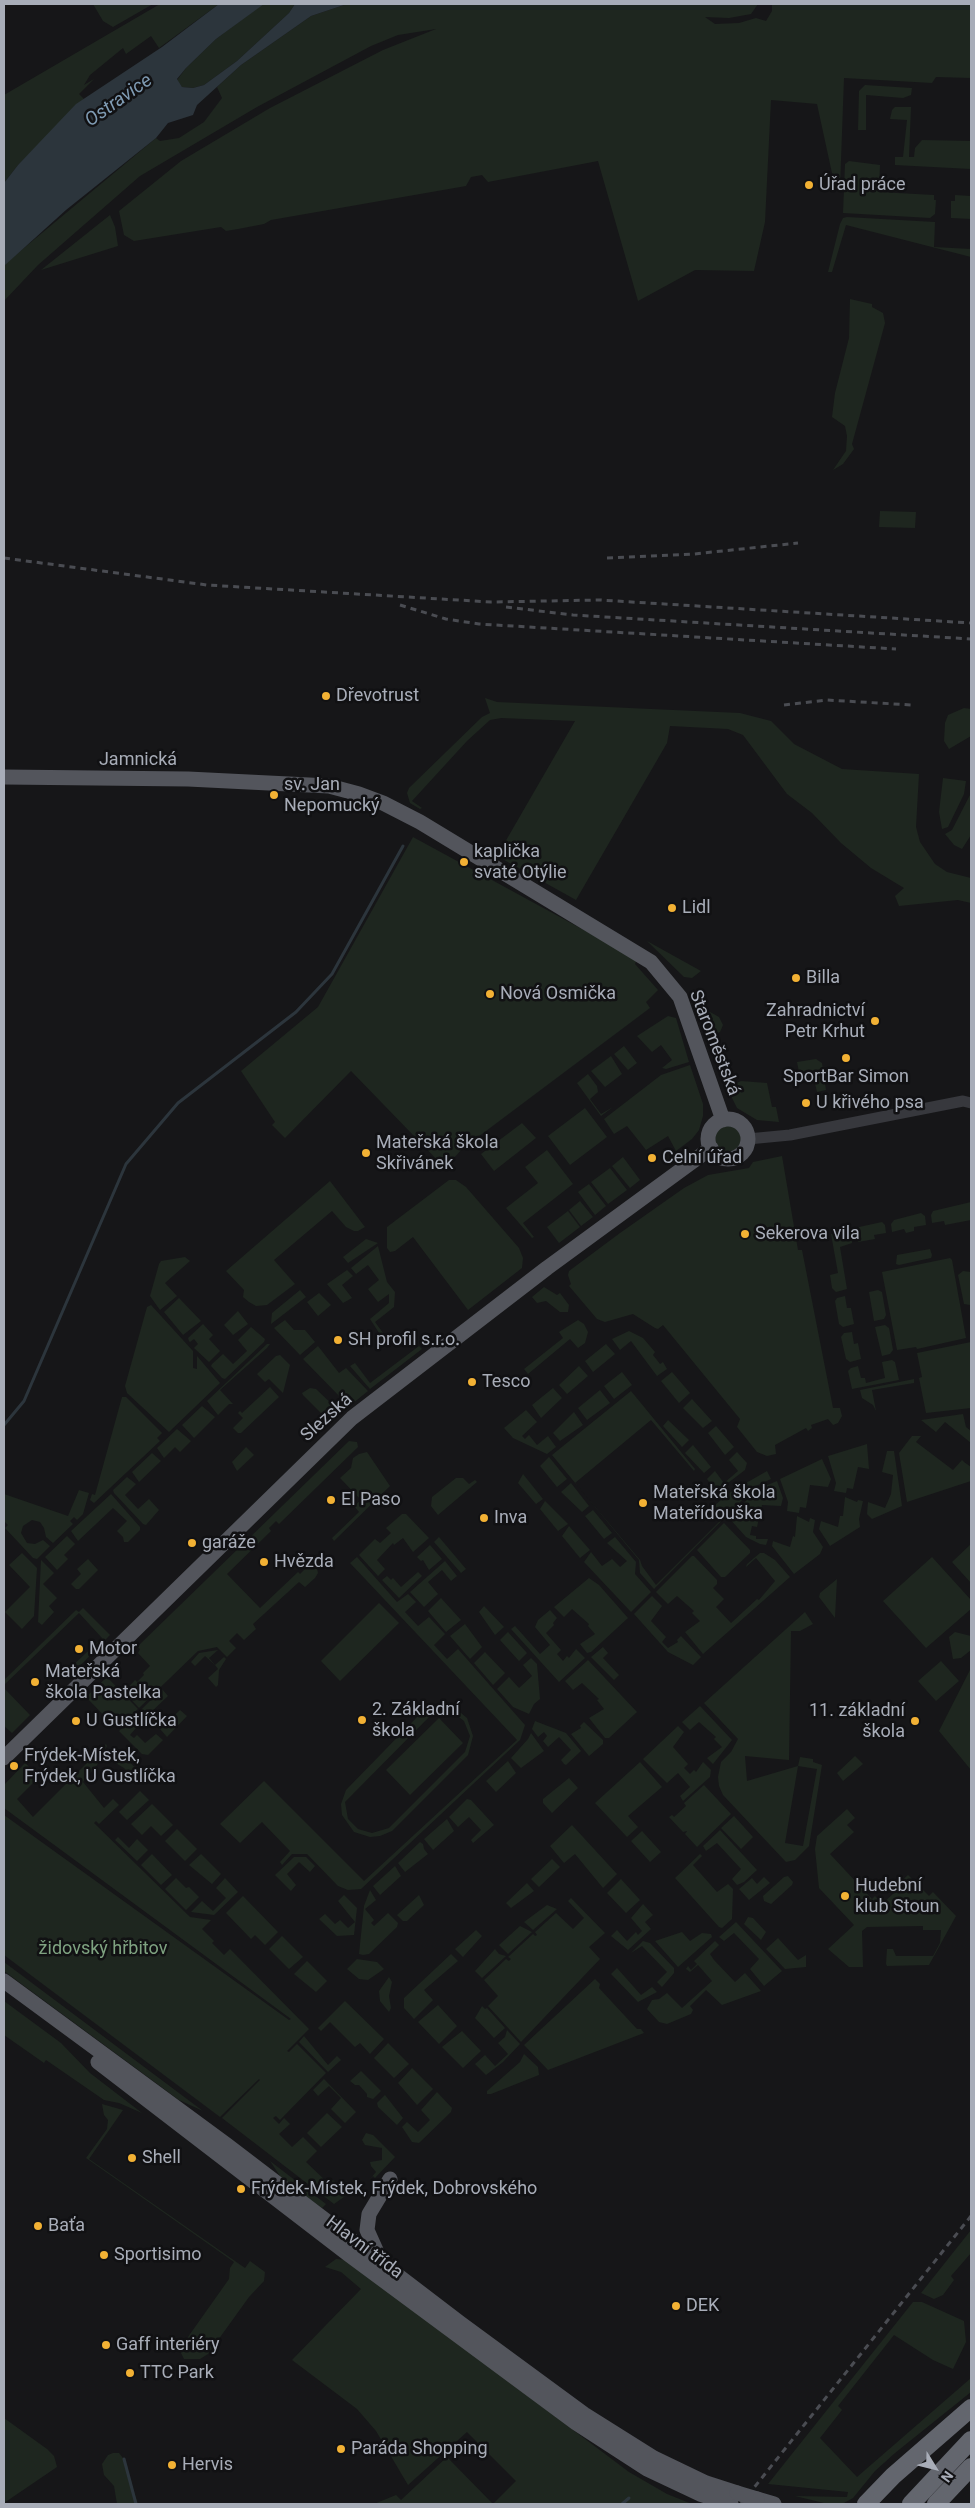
<!DOCTYPE html>
<html>
<head>
<meta charset="utf-8">
<style>
  body { margin:0 }
  #map { position:relative; width:975px; height:2508px; overflow:hidden; background:#161618; font-family:Roboto,sans-serif }
  canvas { display:block }
  .frame { position:absolute; inset:0; border:5px solid #a8adb8; pointer-events:none }
  .north { position:absolute; left:910px; top:2443px; width:50px; height:50px; -webkit-text-stroke:4px #111113; paint-order:stroke; rotate:126deg; font-size:14px; font-weight:700; line-height:20px; text-align:center; color:#a8adb8 }
  .north::after { content:''; display:block; margin:auto; width:18px; height:22px; background:#a8adb8; clip-path:polygon(50% 0,100% 100%,50% 72%,0 100%) }
</style>
</head>
<body>
<div id="map">
<canvas width="975" height="2508"></canvas>
<div class="frame"></div>
<div class="north">N</div>
</div>
<script>
const c = document.querySelector('canvas').getContext('2d');
c.lineJoin = 'round';
function paint(path, color) { c.fillStyle = color; c.fill(path, 'evenodd'); }
const shape = rows => new Path2D(rows.map(r => 'M' + r).join(''));
function trace(path, color, width, dash) { c.strokeStyle = color; c.lineWidth = width; c.lineCap = dash ? 'butt' : 'round'; c.setLineDash(dash || []); c.stroke(path); }
function drawText(font, color, halo, rows, align = 'center') {
  c.font = font + ' Roboto,sans-serif'; c.lineWidth = 5; c.setLineDash([]); c.textBaseline = 'middle'; c.strokeStyle = halo; c.fillStyle = color; for (const [text, x, y, turn = 0] of rows) {
    c.save(); c.translate(x, y); c.rotate((+turn || 0) * Math.PI / 180); c.textAlign = isNaN(turn) ? turn : align; if (halo) c.strokeText(text, 0, 0); c.fillText(text, 0, 0); c.restore();
  }
}
paint(shape([
  [93,4,153,4,113,27,103,21],
  [160,4,219,4,159,48,151,36,126,54,123,48,90,75,84,85,94,79,79,94,84,99,18,165,4,183,4,95],
  [263,4,295,4,289,13,237,61,204,85,193,88,182,87,177,80,186,68,216,39],
  [347,4,758,4,751,14,729,18,705,17,715,24,739,23,756,18,766,21,772,11,772,4,971,4,971,78,936,77,932,83,844,78,840,188,835,187,817,104,771,100,765,222,754,271,695,270,638,301,598,161,488,182,482,175,471,177,466,186,271,220,264,224,238,229,226,231,221,227,134,241,124,235,119,211,181,161,270,108,383,50,436,29,398,35,371,46,257,107,140,176,38,265,4,301,4,266,12,258,156,138,160,141,179,138,204,122,222,98,217,87,241,65,311,16],
  [865,85,912,88,911,95,903,98,866,95,866,130,858,130,859,91],
  [895,107,911,107,909,157,914,157,915,148,922,140,971,141,971,169,895,165,895,157,903,157,907,120,890,119,892,110],
  [849,161,880,165,879,192,934,195,934,200,936,200,935,214,930,218,843,213,845,164],
  [955,195,971,196,971,219,951,218,951,201,955,201],
  [110,215,115,227,118,246,41,270],
  [847,217,935,222,934,247,971,249,971,257,846,225,832,272,828,272,840,224,843,218],
  [850,299,872,304,872,307,883,313,885,323,852,444,854,449,843,464,833,470,846,451,847,436,845,426,832,417,835,393,849,338],
  [880,511,916,512,915,528,879,527],
  [485,698,497,702,740,713,771,721,794,744,842,769,919,774,916,827,920,842,935,864,947,872,971,878,971,903,958,900,899,906,895,896,904,888,871,868,841,843,812,813,787,794,743,735,728,729,670,726,667,743,576,900,497,856,575,721,501,718,490,720,467,741,412,801,422,808,420,809,410,803,407,793,409,788,482,717,490,713],
  [964,708,971,709,971,736,949,749,944,741,945,723,948,715],
  [943,778,966,781,964,794,948,827,942,829,939,812],
  [971,793,971,835,962,849,954,845,945,834,952,830],
  [413,837,637,959,635,964,658,990,646,1002,650,1008,462,1149,445,1168,351,1071,285,1138,272,1125,275,1122,241,1071,318,1007],
  [647,941,701,971,692,978,684,977],
  [710,1012,719,1017,723,1025,720,1032,708,1037,701,1017,704,1013],
  [668,1016,676,1018,689,1062,666,1069,662,1068,672,1060,661,1045,652,1052,637,1036],
  [624,1046,637,1063,628,1070,614,1054],
  [611,1056,622,1074,605,1087,591,1071],
  [816,1059,822,1063,826,1090,817,1092,814,1079,801,1082,797,1062],
  [690,1065,703,1104,703,1116,699,1130,692,1139,676,1151,668,1136,646,1150,627,1126,614,1134,604,1119,661,1075],
  [588,1074,597,1086,598,1092,590,1099,601,1114,613,1107,601,1116,577,1083],
  [741,1081,767,1083,772,1107,776,1107,779,1122,757,1120,737,1108,729,1092,732,1085],
  [585,1108,607,1137,570,1165,548,1136],
  [522,1123,536,1138,494,1171,481,1154],
  '715 1139a13 13 0 1 1 26 0a13 13 0 1 1-26 0Z',
  [547,1150,573,1184,523,1223,534,1237,532,1238,506,1208,538,1183,525,1167],
  [782,1156,798,1250,802,1250,833,1408,840,1408,842,1416,838,1423,833,1425,828,1419,811,1425,812,1428,808,1431,806,1428,775,1445,776,1454,767,1456,757,1452,737,1427,740,1419,663,1325,658,1329,655,1328,633,1314,605,1322,597,1319,569,1286,571,1284,568,1275,569,1271,620,1233,684,1188,708,1175,749,1168,753,1162],
  [623,1157,640,1180,630,1188,612,1166],
  [610,1168,627,1190,608,1204,591,1182],
  [449,1180,456,1180,466,1187,519,1248,523,1258,522,1268,468,1310,413,1237,395,1251,390,1252,387,1248,387,1227],
  [330,1181,365,1227,358,1231,354,1231,346,1227,332,1211,274,1260,295,1284,267,1305,256,1306,249,1302,243,1297,244,1290,226,1271],
  [589,1184,606,1206,595,1215,578,1192],
  [580,1201,593,1217,581,1226,569,1210],
  [971,1202,971,1220,945,1225,944,1221,932,1223,931,1215,933,1211],
  [568,1211,580,1227,559,1243,547,1227],
  [921,1213,925,1216,926,1225,914,1227,914,1231,906,1233,904,1229,892,1232,891,1224,894,1220],
  [882,1222,885,1225,886,1233,874,1235,875,1239,858,1242,856,1231,859,1227],
  [847,1230,851,1233,852,1243,840,1247,847,1289,836,1292,832,1288,830,1275,838,1273,831,1234],
  [366,1239,378,1243,348,1263,343,1257],
  [378,1246,387,1282,395,1292,394,1307,375,1322,386,1337,383,1339,370,1319,389,1303,389,1294,378,1302,368,1289,379,1280,368,1265,356,1274,351,1268],
  [930,1249,932,1255,931,1258,899,1265,896,1264,897,1255],
  [185,1257,190,1261,165,1283,177,1296,160,1310,150,1296,159,1264,161,1261],
  [950,1258,952,1260,966,1338,917,1349,916,1347,897,1350,882,1272],
  [347,1270,353,1276,342,1285,352,1298,343,1303,327,1284],
  [963,1271,971,1272,970,1305,964,1304,958,1275],
  [544,1287,557,1295,560,1293,569,1305,568,1312,560,1312,546,1301,537,1303,532,1297],
  [300,1290,306,1297,271,1324,272,1313],
  [878,1290,882,1292,886,1315,884,1319,874,1321,869,1292],
  [319,1293,331,1305,318,1316,307,1302],
  [845,1296,847,1308,851,1308,854,1324,843,1327,839,1324,835,1301,837,1298],
  [179,1298,201,1321,183,1335,164,1312],
  [151,1305,193,1351,193,1368,197,1369,197,1356,220,1383,169,1432,127,1393,125,1386,147,1307],
  [238,1311,248,1324,233,1335,224,1325],
  [285,1320,294,1330,305,1330,315,1342,300,1355,274,1328],
  [578,1320,584,1324,588,1332,585,1343,578,1348,570,1339,528,1374,524,1369,563,1338,559,1332],
  [203,1324,213,1335,209,1339,220,1351,209,1362,194,1348,198,1344,194,1339,190,1342,189,1341,188,1338],
  [885,1325,889,1328,893,1350,890,1354,882,1356,875,1327],
  [251,1327,265,1339,264,1342,225,1379,222,1378,211,1366,212,1364,223,1354,233,1364,247,1351,238,1340],
  [629,1331,643,1338,655,1352,653,1355,660,1364,663,1362,667,1369,657,1376,631,1341,620,1350,612,1339],
  [852,1332,854,1344,858,1343,861,1359,850,1362,846,1359,841,1337,844,1333],
  [971,1342,971,1408,926,1413,919,1378,922,1377,917,1353],
  [267,1344,270,1344,267,1348,220,1390,233,1404,229,1404,218,1415,207,1401],
  [606,1344,615,1354,593,1372,585,1361],
  [318,1346,339,1373,346,1368,368,1391,352,1404,342,1399,303,1359],
  [419,1346,422,1349,370,1389,350,1366,355,1363,370,1383],
  [280,1355,290,1365,283,1393,269,1379,265,1382,257,1374,276,1356],
  [892,1360,895,1362,899,1380,852,1389,848,1371,851,1368,858,1366,861,1378,865,1378,866,1383,885,1378,882,1362],
  [579,1366,588,1376,567,1394,559,1385],
  [622,1372,632,1385,614,1399,604,1386],
  [672,1372,690,1393,679,1403,661,1381],
  [914,1379,914,1383,872,1390,876,1411,873,1405,862,1398,860,1390],
  [270,1387,279,1397,241,1433,238,1433,233,1428,243,1418,238,1413,240,1411,242,1413],
  [310,1388,316,1389,335,1407,338,1416,331,1423,303,1395,302,1393],
  [553,1388,562,1398,541,1418,532,1405],
  [600,1390,610,1403,587,1420,578,1408],
  [631,1391,695,1469,694,1471,651,1420,575,1483,640,1560,642,1566,656,1585,722,1519,713,1509,704,1514,732,1491,767,1471,771,1479,756,1486,654,1589,640,1573,639,1560,552,1455],
  [122,1397,126,1397,162,1433,157,1438,160,1441,94,1503,90,1500,92,1494,95,1495],
  [692,1399,712,1421,703,1428,683,1408],
  [202,1406,215,1417,194,1438,182,1425],
  [526,1410,537,1422,522,1436,525,1439,529,1435,537,1445,548,1436,556,1447,547,1454,513,1438,504,1428],
  [574,1412,583,1425,560,1441,553,1433],
  [963,1414,966,1427,971,1431,971,1443,945,1422,936,1432,921,1420],
  [668,1420,689,1440,682,1447,663,1426],
  [716,1426,734,1447,725,1455,708,1433],
  [177,1429,191,1441,180,1452,175,1447,164,1458,157,1448],
  [912,1436,921,1436,916,1442,953,1470,962,1460,964,1462,971,1467,971,1481,907,1502,899,1453],
  [349,1441,357,1442,358,1447,279,1524,276,1521,269,1528,271,1531,227,1574,260,1608,298,1572,300,1574,313,1561,316,1564,318,1573,315,1578,305,1587,299,1582,253,1624,256,1629,244,1640,237,1633,229,1641,236,1648,227,1657,217,1647,198,1651,139,1708,124,1692,135,1680,137,1682,144,1675,143,1673,150,1666,138,1653,140,1649,137,1647],
  [867,1444,869,1469,858,1467,853,1489,847,1488,846,1493,834,1491,836,1483,828,1456],
  [693,1445,711,1467,704,1473,685,1453],
  [246,1447,254,1455,237,1471,232,1462],
  [887,1451,894,1451,902,1506,872,1519,867,1514,868,1502,885,1508,891,1494,893,1475,882,1472],
  [367,1452,390,1486,334,1541,332,1538,359,1512,354,1506,361,1500,340,1478,351,1468,353,1458,359,1454],
  [737,1452,747,1463,745,1470,724,1486,713,1487,707,1479,715,1471,724,1483,738,1471,729,1460],
  [152,1453,161,1461,139,1482,132,1472],
  [549,1457,567,1479,557,1487,540,1466],
  [822,1459,831,1479,828,1487,810,1485,806,1508,800,1507,799,1513,787,1511,788,1502,780,1479],
  [523,1474,543,1499,536,1504,518,1483],
  [127,1477,136,1484,125,1495,138,1509,149,1499,159,1510,146,1525,143,1524,114,1493,113,1490],
  [456,1478,463,1478,469,1484,475,1480,477,1482,438,1515,431,1506,432,1497],
  [777,1481,783,1498,781,1506,762,1505,757,1527,752,1526,750,1535,756,1536,756,1539,768,1539,766,1545,760,1544,746,1537,729,1518,758,1489],
  [571,1483,589,1506,582,1512,561,1492],
  [79,1490,89,1493,83,1514,77,1520,74,1517,70,1521,73,1524,53,1543,46,1537,44,1528,40,1522,32,1520,23,1526,21,1533,27,1543,35,1544,43,1540,50,1546,37,1559,33,1558,5,1528,8,1525,4,1521,4,1494,68,1516],
  [111,1494,140,1527,140,1530,128,1542,124,1542,123,1537,117,1531,127,1521,113,1508,78,1541,71,1531],
  [845,1497,857,1502,858,1500,863,1501,859,1519,860,1527,830,1546,819,1529,821,1521,838,1527,840,1516,843,1516],
  [545,1501,568,1524,558,1531,540,1509],
  [593,1510,612,1533,604,1539,585,1516],
  [402,1514,406,1514,429,1538,413,1552,403,1538,394,1545,393,1543,377,1560,385,1569,378,1576,359,1555,375,1539,380,1543,391,1533,386,1528],
  [797,1516,809,1522,810,1518,815,1520,813,1532,823,1547,820,1554,794,1574,772,1546,773,1541,790,1547,793,1536,795,1537],
  [724,1523,750,1550,750,1553,725,1577,721,1577,697,1550],
  [569,1526,590,1550,580,1558,562,1536],
  [67,1536,75,1544,64,1555,68,1559,57,1570,45,1557],
  [439,1537,466,1569,461,1573,434,1542],
  [615,1537,636,1562,635,1574,651,1592,631,1612,584,1562,591,1552,602,1566,612,1559,620,1567,627,1561,607,1543],
  [971,1544,971,1583,952,1562],
  [430,1545,442,1559,429,1570,423,1560,421,1561,417,1557],
  [22,1553,37,1568,34,1616,22,1629,5,1612,30,1587,9,1565],
  [760,1553,764,1553,775,1560,790,1577,703,1654,685,1632,700,1621,692,1613,694,1611,677,1596,668,1604,656,1592,692,1556,694,1556,717,1580,717,1584,713,1588,724,1599,716,1607,731,1623,757,1599,759,1600,775,1581,756,1558,746,1567,747,1564],
  [357,1557,397,1602,408,1594,416,1602,405,1612,418,1626,429,1617,445,1634,434,1645,447,1659,458,1649,525,1725,520,1740,361,1889,348,1890,338,1886,307,1854,292,1854,282,1865,280,1862,290,1851,262,1822,240,1843,220,1824,264,1781,364,1881,517,1740,350,1563],
  [932,1557,971,1600,971,1609,926,1648,883,1601],
  [88,1559,98,1570,79,1589,76,1589,71,1584,81,1574,77,1569],
  [41,1560,54,1573,43,1584,57,1598,49,1606,54,1612,42,1625,38,1622],
  [445,1561,457,1576,451,1581,442,1570,428,1582,438,1594,424,1607,410,1592],
  [418,1572,422,1576,399,1598,382,1580,387,1576,391,1580,393,1578,401,1587],
  [589,1578,599,1585,628,1618,591,1652,587,1653,580,1644,595,1634,588,1626,589,1624,572,1609,564,1617,554,1607],
  [837,1579,835,1618,819,1597,820,1593],
  [652,1596,662,1606,651,1621,666,1637,662,1642,668,1648,678,1642,677,1640,681,1636,701,1657,693,1665,668,1652,634,1614],
  [441,1598,461,1620,446,1632,428,1611],
  [379,1603,399,1623,340,1681,321,1661],
  [484,1606,504,1627,495,1635,479,1612],
  [83,1608,110,1635,74,1672,70,1668,102,1638,79,1613,4,1685,4,1680,76,1610,79,1612],
  [550,1610,557,1618,553,1623,554,1625,546,1633,561,1650,557,1654,563,1661,567,1656,569,1658,576,1649,585,1658,559,1682,511,1629,515,1626,540,1654,550,1645,535,1627,538,1620],
  [805,1612,813,1624,800,1631,791,1631,789,1760,745,1756,747,1781,798,1766,800,1757,813,1759,813,1762,822,1765,809,1846,795,1860,786,1862,723,1795,719,1786,718,1777,721,1762,731,1752,738,1739,704,1703],
  [798,1766,817,1769,803,1846,785,1843],
  [465,1624,482,1647,470,1659,450,1636],
  [508,1632,527,1653,519,1661,500,1640],
  [955,1632,971,1636,971,1650,961,1658,953,1659,949,1637],
  [603,1647,608,1653,603,1658,619,1675,614,1680,591,1657],
  [218,1650,209,1658,215,1665,224,1657,226,1659,219,1670,218,1685,216,1687,208,1678,218,1669,215,1665,205,1656,195,1666,191,1662,199,1653],
  [485,1652,505,1673,493,1685,474,1663],
  [531,1658,537,1664,540,1699,534,1704,529,1714,513,1707,497,1689,509,1677,519,1688,532,1676,523,1665],
  [588,1660,637,1712,609,1738,605,1738,589,1718,604,1709,597,1700,599,1699,582,1683,573,1690,565,1681],
  [941,1661,959,1681,936,1701,918,1681],
  [971,1668,971,1770,939,1731],
  [107,1677,138,1709,116,1728,86,1697],
  [4,1688,30,1715,12,1733,4,1726],
  [162,1689,168,1696,147,1716,141,1710],
  [435,1706,455,1708,467,1718,473,1736,468,1755,392,1831,380,1836,370,1837,354,1832,342,1815,341,1804,346,1790,420,1714],
  [436,1710,451,1711,464,1721,470,1736,465,1752,389,1828,372,1833,358,1829,348,1819,345,1802],
  [700,1706,732,1740,713,1764,707,1758,722,1747,714,1739,716,1737,699,1722,690,1730,682,1722],
  [180,1710,187,1716,167,1737,160,1729],
  [137,1714,143,1720,130,1735,134,1738,137,1735,145,1743,156,1734,163,1740,148,1755,142,1754,119,1731],
  [439,1718,463,1743,410,1795,386,1770],
  [535,1721,566,1733,581,1751,566,1765,564,1764,561,1760,571,1750,559,1737,548,1747,543,1741,547,1736,544,1732,538,1737,532,1729],
  [584,1722,603,1740,603,1744,589,1756,571,1734,581,1728,580,1726],
  [678,1726,684,1732,673,1747,688,1764,684,1768,690,1774,694,1770,696,1772,703,1762,711,1770,710,1777,683,1801,680,1796,690,1787,678,1773,667,1783,643,1759],
  [531,1733,544,1751,521,1768,511,1758,528,1739],
  [106,1744,107,1746,97,1765,83,1782,104,1808,113,1799,119,1805,99,1824,96,1821,94,1823,190,1917,211,1920,202,1929,214,1941,212,1943,224,1955,230,1949,309,2029,287,2051,289,2052,297,2044,326,2073,280,2120,276,2116,273,2118,279,2124,284,2118,290,2124,279,2134,292,2147,303,2137,317,2151,306,2162,327,2182,331,2179,351,2192,334,2204,222,2118,260,2080,259,2079,220,2117,4,1955,4,1815,289,2020,291,2019,4,1808,4,1785,25,1763,40,1776,17,1799,33,1817],
  [111,1748,119,1751,145,1778,139,1784,124,1768,107,1758],
  [855,1756,863,1764,843,1781,837,1773],
  [508,1761,516,1773,496,1792,486,1781],
  [640,1762,662,1787,628,1816,638,1827,627,1837,595,1803],
  [569,1778,578,1788,552,1813,543,1803,543,1799],
  [704,1785,731,1814,697,1847,685,1834,687,1831,683,1832,669,1817,672,1815,674,1817,686,1806,684,1803],
  [140,1791,149,1800,127,1820,119,1812],
  [467,1799,471,1800,494,1825,473,1843,471,1840,481,1830,469,1817,458,1827,449,1817],
  [152,1804,173,1825,161,1836,151,1826,142,1835,131,1824],
  [847,1809,855,1818,847,1825,854,1832,830,1854,872,1899,875,1896,882,1904,894,1893,891,1890,908,1875,929,1896,933,1892,956,1916,929,1965,887,1966,886,1964,887,1949,893,1949,896,1956,933,1956,940,1943,941,1930,923,1930,923,1926,867,1927,862,1931,863,1967,849,1967,828,1949,854,1925,819,1888,815,1849,817,1836],
  [734,1816,753,1837,741,1849,721,1828],
  [447,1819,454,1831,433,1850,424,1839],
  [572,1825,617,1874,603,1888,575,1854,564,1863,550,1846],
  [177,1829,197,1849,185,1861,165,1841],
  [720,1830,757,1870,744,1882,737,1885,732,1879,741,1869,717,1843,706,1851,703,1846],
  [642,1831,661,1852,650,1862,631,1841],
  [118,1837,129,1848,137,1839,148,1850,137,1861,115,1840],
  [420,1842,423,1844,424,1849,428,1854,405,1872,398,1863],
  [152,1854,172,1875,161,1885,141,1865],
  [201,1854,221,1874,212,1884,189,1865],
  [700,1854,702,1856,693,1865,717,1892,728,1884,733,1889,732,1919,722,1928,719,1927,675,1878],
  [294,1857,306,1857,315,1866,310,1872,299,1862,287,1874,296,1885,291,1891,275,1875],
  [552,1859,560,1867,539,1887,531,1879],
  [395,1866,401,1876,380,1895,373,1886],
  [788,1876,793,1882,792,1885,771,1904,764,1901,763,1896,784,1877],
  [764,1877,770,1883,749,1900,739,1889,752,1878,757,1884],
  [176,1878,186,1888,189,1887,199,1897,186,1910,165,1889],
  [225,1878,238,1892,214,1915,191,1912,202,1901,213,1911,226,1898,216,1888],
  [621,1879,640,1900,626,1913,607,1893],
  [527,1883,534,1891,511,1908,506,1903],
  [370,1890,376,1900,365,1909,374,1920,371,1923,374,1926,388,1913,398,1923,397,1927,369,1954,363,1955,359,1954,364,1906],
  [344,1895,357,1908,354,1935,337,1936,319,1919,325,1914,335,1924,340,1920,348,1928,355,1922,338,1901],
  [419,1895,424,1905,407,1921,403,1921,397,1915],
  [243,1896,278,1932,265,1945,255,1935,251,1939,226,1913],
  [571,1898,605,1933,589,1947,600,1959,521,2042,488,2006,498,1996,484,1980,506,1959,509,1961,511,1959,508,1957,533,1934,535,1936,537,1935,535,1932,556,1913,573,1929,584,1918,568,1901],
  [643,1904,653,1915,645,1922,651,1929,628,1950,611,1936,617,1930,627,1941,636,1932,638,1935,642,1931,631,1918],
  [547,1905,557,1909,533,1930,524,1922],
  [748,1917,753,1918,766,1932,761,1940,744,1924],
  [736,1922,782,1971,764,1986,750,1969,759,1959,734,1933,724,1941,719,1937],
  [520,1926,532,1932,508,1954,499,1945],
  [476,1930,482,1936,463,1957,455,1949],
  [682,1932,690,1941,702,1933,711,1934,712,1937,678,1967,655,1941],
  [282,1936,303,1957,289,1969,269,1949],
  [778,1938,798,1960,806,1955,806,1967,785,1969,766,1949],
  [643,1941,650,1943,674,1968,674,1973,662,1987,657,1982,667,1972,642,1946,631,1953],
  [715,1941,719,1945,710,1954,714,1960,735,1982,745,1973,761,1991,722,2005,706,1990,690,2006,693,2010,691,2014,667,2024,659,2022,647,2009,652,2000,659,1999,667,1993,682,2008,712,1981,698,1965,690,1972,686,1969,688,1966,691,1970,697,1964,694,1961],
  [495,1949,499,1954,506,1956,482,1978,475,1971],
  [451,1954,458,1961,424,1990,433,2000,414,2019,404,2008,404,1998],
  [357,1959,377,1962,384,1969,368,1980,359,1979,347,1969],
  [307,1961,327,1981,316,1992,294,1974],
  [4,1962,203,2111,179,2100,4,1971],
  [617,1968,641,1995,652,1987,657,1992,638,2002,611,1974],
  [389,1977,392,1982,389,1996,391,2008,389,2012,380,2001,379,1991],
  [595,1979,600,1984,599,1988,637,2029,641,2029,644,2033,548,2070,524,2045],
  [4,2001,61,2043,90,2073,142,2113,119,2103,104,2100,46,2060,44,2063,4,2035],
  [345,2001,384,2039,370,2054,360,2043,355,2047,330,2022,321,2031,318,2028],
  [438,2005,457,2026,439,2044,418,2022],
  [482,2006,485,2009,487,2008,505,2028,494,2038,475,2018],
  [507,2030,520,2044,503,2062,486,2075,475,2064,485,2055,495,2066,508,2054,498,2043,505,2037],
  [462,2031,481,2051,463,2068,442,2047],
  [304,2036,328,2065,337,2056,341,2060,328,2072,299,2042],
  [388,2043,409,2064,394,2078,374,2058],
  [524,2054,538,2067,539,2075,491,2094,487,2094,487,2091,520,2062],
  [412,2068,433,2089,417,2105,398,2083],
  [361,2071,381,2091,373,2099,367,2097,367,2094,359,2085,355,2085,350,2081],
  [324,2079,356,2112,345,2123,331,2109,341,2098,329,2086,318,2096,313,2090],
  [437,2092,452,2108,451,2112,419,2143,412,2142,402,2127,407,2122,418,2132,430,2120,421,2110],
  [385,2095,403,2118,397,2125,378,2107,377,2103],
  [102,2104,123,2110,89,2159,245,2268,250,2261,265,2272,264,2281,249,2297,208,2354,200,2359,184,2359,181,2353,183,2344,229,2279,230,2268,234,2262,86,2158,107,2129,108,2120,104,2115],
  [327,2113,342,2127,321,2147,307,2133],
  [366,2133,373,2135,395,2157,375,2178,373,2176,370,2179,376,2172,371,2166,370,2162,382,2160,382,2148,365,2145,362,2140],
  [270,2161,326,2204,322,2208,282,2179],
  [971,2230,971,2253,951,2276,954,2280,943,2295,934,2299,921,2293],
  [336,2259,347,2260,629,2472,667,2494,692,2504,374,2504,396,2495,401,2500,447,2457,493,2504,516,2481,467,2432,408,2485,376,2431,357,2409,292,2360,361,2289,341,2272,325,2267],
  [913,2302,922,2302,964,2321,966,2342,953,2369,933,2360,894,2335,838,2406,842,2410,820,2438,857,2477,971,2378,971,2392,895,2453,875,2471,853,2498,842,2504,828,2504,795,2496,847,2497,848,2492,768,2484],
  [4,2418,47,2449,54,2456,57,2467,4,2503],
  [113,2453,119,2453,123,2458,138,2504,117,2504,114,2486,104,2475,102,2464,108,2455]
]), '#1e261f');
paint(shape([
  [219,4,264,4,216,39,186,68,177,79,182,87,193,88,204,85,237,61,289,13,295,4,347,4,311,16,241,65,197,105,193,115,168,123,156,138,66,210,4,266,4,183,18,165,76,104,162,47]
]), '#2c353c');
trace(shape([
  [4,1425,24,1401,126,1164,178,1103,296,1012,332,974,403,846],
  [124,2459,136,2504],
  [622,2504,629,2498]
]), '#2c353c', 3);
trace(shape([
  [748,1139,790,1135,963,1101,971,1103]
]), '#37383d', 11);
trace(shape([
  [4,777,188,779,329,786,359,794,383,803,420,822,651,962,680,997,723,1120],
  '708 1139a20 20 0 1 1 40 0a20 20 0 1 1-40 0Z',
  [4,1758,352,1418,547,1268,711,1148],
  [4,1981,227,2145,460,2323,584,2414,654,2458,706,2483,737,2493],
  [98,2062,348,2254,576,2423,647,2469,700,2494,731,2504],
  [380,2259,367,2230,369,2214,390,2179],
  [757,2499,774,2504]
]), '#53555c', 15);
trace(shape([
  [866,2504,893,2476,971,2408],
  [911,2504,971,2440],
  [936,2504,971,2467]
]), '#63666e', 18);
trace(shape([
  [4,558,207,585,491,602,600,600,971,623],
  [607,558,694,554,798,543],
  [400,605,446,619,479,624,896,649],
  [506,607,573,615,971,639],
  [784,705,827,700,912,705],
  [741,2504,971,2216]
]), '#4a4c52', 3, [6, 5]);
trace(shape([
  [737,2493,757,2499]
]), '#53555c', 15);
for (const [x, y, r, color] of [
  [809,185,5,"#f2b134"],
  [326,696,5,"#f2b134"],
  [274,795,5,"#f2b134"],
  [464,862,5,"#f2b134"],
  [672,908,5,"#f2b134"],
  [796,978,5,"#f2b134"],
  [490,994,5,"#f2b134"],
  [875,1021,5,"#f2b134"],
  [846,1058,5,"#f2b134"],
  [806,1103,5,"#f2b134"],
  [366,1153,5,"#f2b134"],
  [652,1158,5,"#f2b134"],
  [745,1234,5,"#f2b134"],
  [338,1340,5,"#f2b134"],
  [472,1382,5,"#f2b134"],
  [331,1500,5,"#f2b134"],
  [643,1503,5,"#f2b134"],
  [484,1518,5,"#f2b134"],
  [192,1543,5,"#f2b134"],
  [264,1562,5,"#f2b134"],
  [79,1649,5,"#f2b134"],
  [35,1682,5,"#f2b134"],
  [362,1720,5,"#f2b134"],
  [76,1721,5,"#f2b134"],
  [915,1721,5,"#f2b134"],
  [14,1766,5,"#f2b134"],
  [845,1896,5,"#f2b134"],
  [132,2158,5,"#f2b134"],
  [241,2189,5,"#f2b134"],
  [38,2226,5,"#f2b134"],
  [104,2255,5,"#f2b134"],
  [676,2306,5,"#f2b134"],
  [106,2345,5,"#f2b134"],
  [130,2373,5,"#f2b134"],
  [341,2449,5,"#f2b134"],
  [172,2465,5,"#f2b134"]
]) { const dot = new Path2D(); dot.arc(x, y, r, 0, 2 * Math.PI); c.fillStyle = color; c.fill(dot); trace(dot, '#111113', 2); }
drawText('18px', '#a8adb8', '#111113', [
  ["Úřad práce",819,185],
  ["Dřevotrust",336,696],
  ["sv. Jan",284,785],
  ["Nepomucký",284,806],
  ["kaplička",474,852],
  ["svaté Otýlie",474,873],
  ["Lidl",682,908],
  ["Billa",806,978],
  ["Nová Osmička",500,994],
  ["Zahradnictví",865,1011,"right"],
  ["Petr Krhut",865,1032,"right"],
  ["SportBar Simon",846,1077,"center"],
  ["U křivého psa",816,1103],
  ["Mateřská škola",376,1143],
  ["Skřivánek",376,1164],
  ["Celní úřad",662,1158],
  ["Sekerova vila",755,1234],
  ["SH profil s.r.o.",348,1340],
  ["Tesco",482,1382],
  ["Mateřská škola",653,1493],
  ["Mateřídouška",653,1514],
  ["El Paso",341,1500],
  ["Inva",494,1518],
  ["garáže",202,1543],
  ["Hvězda",274,1562],
  ["Motor",89,1649],
  ["Mateřská",45,1672],
  ["škola Pastelka",45,1693],
  ["2. Základní",372,1710],
  ["škola",372,1731],
  ["11. základní",905,1711,"right"],
  ["škola",905,1732,"right"],
  ["U Gustlíčka",86,1721],
  ["Frýdek-Místek,",24,1756],
  ["Frýdek, U Gustlíčka",24,1777],
  ["Hudební",855,1886],
  ["klub Stoun",855,1907],
  ["Shell",142,2158],
  ["Frýdek-Místek, Frýdek, Dobrovského",251,2189],
  ["Baťa",48,2226],
  ["Sportisimo",114,2255],
  ["DEK",686,2306],
  ["Gaff interiéry",116,2345],
  ["TTC Park",140,2373],
  ["Paráda Shopping",351,2449],
  ["Hervis",182,2465]
], 'left');
drawText('18px', '#a8adb8', '#111113', [
  ["Jamnická",138,760],
  ["Staroměstská",714,1043,69],
  ["Slezská",327,1418,-42],
  ["Hlavní třída",364,2248,37]
]);
drawText('18px', '#7fa381', '#111113', [
  ["židovský hřbitov",103,1949]
]);
drawText('italic 19px', '#7f9bb3', '#111113', [
  ["Ostravice",119,101,-35]
]);
</script>
</body>
</html>
